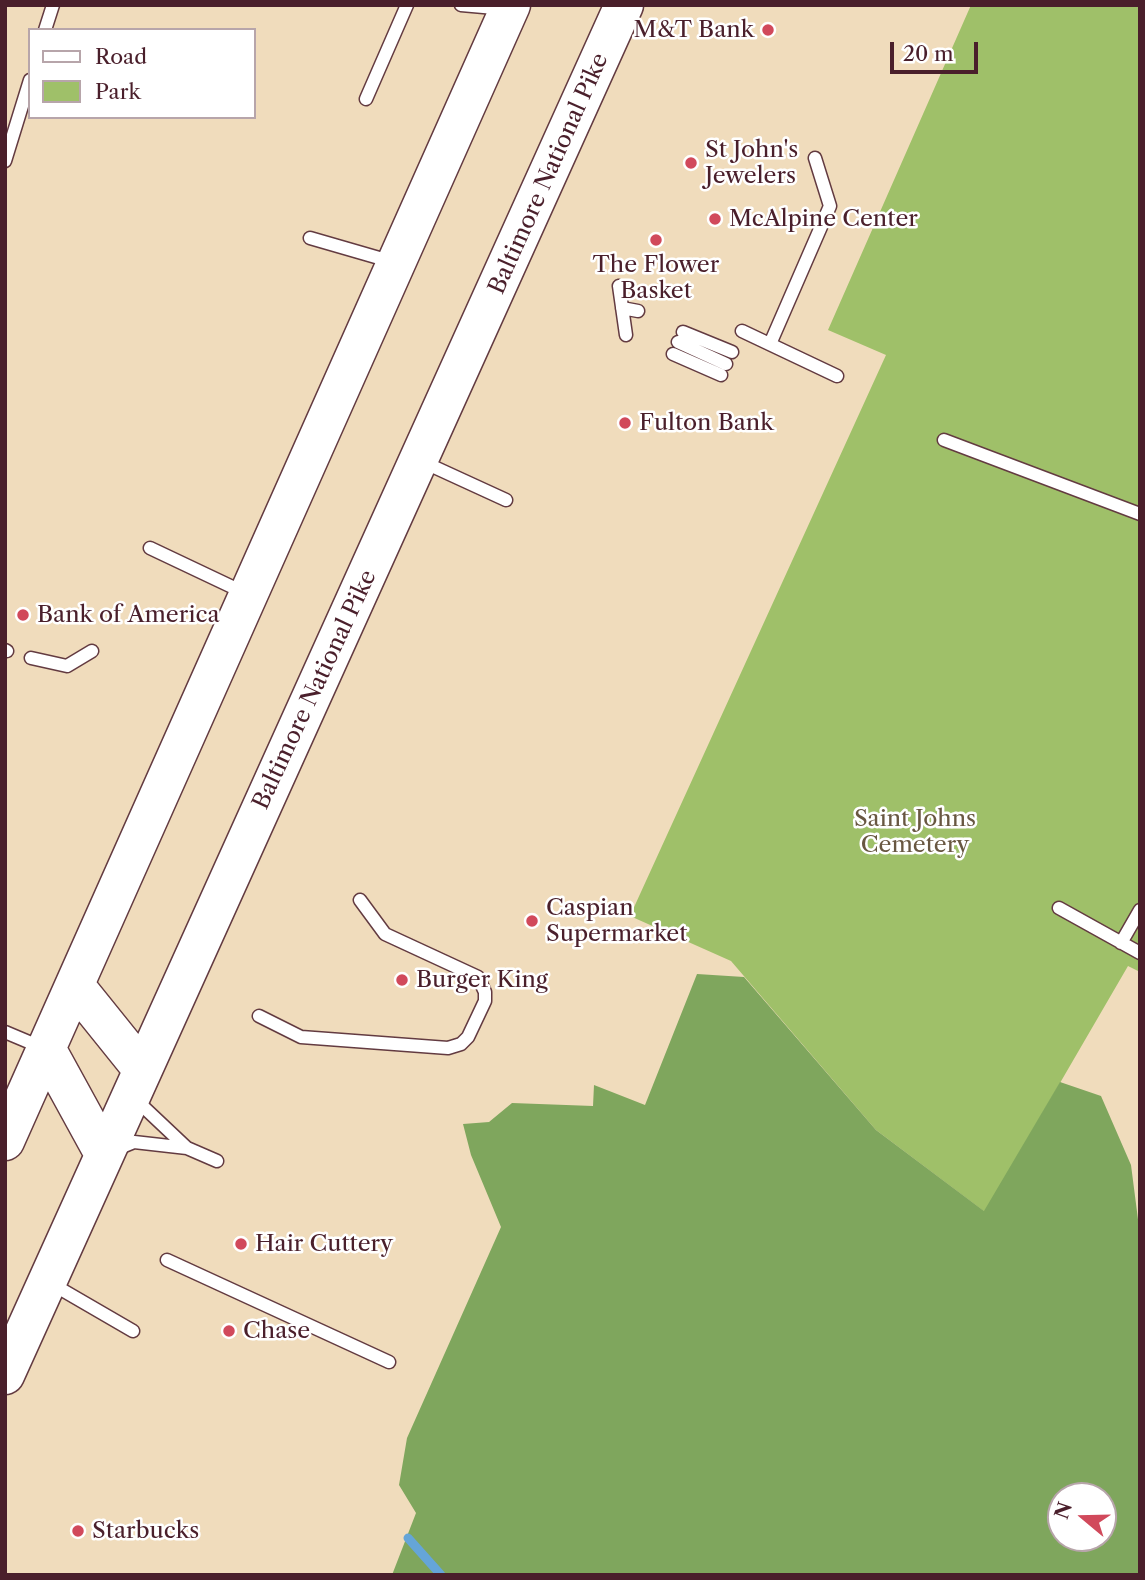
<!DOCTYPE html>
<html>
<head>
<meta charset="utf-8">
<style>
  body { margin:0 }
  #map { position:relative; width:1145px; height:1580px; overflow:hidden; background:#f0dcbc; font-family:"Libre Caslon Text",serif }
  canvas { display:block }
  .frame { position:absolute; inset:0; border:7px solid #4a1f2b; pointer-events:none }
  .legend { position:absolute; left:28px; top:28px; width:228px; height:91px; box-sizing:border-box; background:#fff; border:2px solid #b7a5aa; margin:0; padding:9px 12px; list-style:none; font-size:21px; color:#4a1f2b }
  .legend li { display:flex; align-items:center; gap:14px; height:35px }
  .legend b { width:35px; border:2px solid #b7a5aa }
  .north { position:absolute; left:1047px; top:1482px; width:70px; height:70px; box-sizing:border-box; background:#fff; border:2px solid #b7a5aa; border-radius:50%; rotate:289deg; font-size:19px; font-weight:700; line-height:28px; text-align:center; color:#4a1f2b }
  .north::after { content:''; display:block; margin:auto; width:24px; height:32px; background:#d1495b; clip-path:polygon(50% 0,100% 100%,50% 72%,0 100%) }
  .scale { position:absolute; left:890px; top:42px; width:88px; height:32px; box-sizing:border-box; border:4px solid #4a1f2b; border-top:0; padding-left:9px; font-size:21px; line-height:24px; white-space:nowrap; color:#4a1f2b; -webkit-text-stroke:5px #fff; paint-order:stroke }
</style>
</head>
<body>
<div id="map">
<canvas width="1145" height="1580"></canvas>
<div class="frame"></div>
<ul class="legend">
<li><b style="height:9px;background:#fff"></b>Road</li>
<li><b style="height:19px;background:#9fc069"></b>Park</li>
</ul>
<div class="north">N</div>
<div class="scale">20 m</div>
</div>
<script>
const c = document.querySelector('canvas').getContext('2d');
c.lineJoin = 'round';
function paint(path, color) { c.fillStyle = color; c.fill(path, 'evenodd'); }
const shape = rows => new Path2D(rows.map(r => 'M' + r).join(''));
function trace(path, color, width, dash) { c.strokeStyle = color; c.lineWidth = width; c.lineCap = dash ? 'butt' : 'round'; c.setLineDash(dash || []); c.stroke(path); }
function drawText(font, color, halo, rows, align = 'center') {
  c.font = font + ' "Libre Caslon Text",serif'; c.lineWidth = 5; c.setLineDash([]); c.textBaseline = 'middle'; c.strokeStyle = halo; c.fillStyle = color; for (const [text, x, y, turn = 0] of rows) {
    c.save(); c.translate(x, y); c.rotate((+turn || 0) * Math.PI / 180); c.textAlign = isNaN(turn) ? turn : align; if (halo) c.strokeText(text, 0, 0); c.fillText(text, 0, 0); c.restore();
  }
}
paint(shape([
  [971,5,1140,5,1140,972,1128,966,985,1212,876,1130,731,961,630,916,886,355,828,330]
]), '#9fc069');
paint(shape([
  [697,974,744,977,876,1130,984,1211,1060,1082,1101,1096,1131,1165,1140,1235,1140,1575,392,1575,416,1513,399,1485,407,1438,501,1227,471,1155,463,1124,489,1122,512,1103,593,1106,594,1085,645,1105],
  [1061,1496,1103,1496,1103,1538,1061,1538]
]), '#7fa65d');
trace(shape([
  [408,1538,441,1575]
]), '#65a5d8', 9);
const service = shape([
  [461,5,506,9],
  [45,30,53,5],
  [366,99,407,5],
  [5,161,30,80],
  [310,238,393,262],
  [619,286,626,335],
  [622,308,638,311],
  [742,331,837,376],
  [683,332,732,352],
  [678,342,726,364],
  [770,344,830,206,815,158],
  [673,354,721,375],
  [944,440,1140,514],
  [421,461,506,500],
  [150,548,245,593],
  [5,650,7,651],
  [31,658,67,666,92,651],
  [1059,908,1140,953],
  [1121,943,1140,910],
  [259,1016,301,1037,448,1048,461,1044,468,1037,485,1001,485,992,478,977,385,934,360,900],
  [5,1032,43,1048],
  [134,1098,187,1148],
  [117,1149,134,1142,187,1148,217,1161],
  [167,1260,389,1362],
  [52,1284,133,1331]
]);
const primary = shape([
  [76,987,142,1069],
  [47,1050,104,1154],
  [5,1141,511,5],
  [5,1375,624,5]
]);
trace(service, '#633b41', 15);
trace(primary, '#633b41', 41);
trace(service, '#fff', 12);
trace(primary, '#fff', 38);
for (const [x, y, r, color] of [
  [768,30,7,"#d1495b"],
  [691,163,7,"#d1495b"],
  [715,219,7,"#d1495b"],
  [656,240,7,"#d1495b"],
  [625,423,7,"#d1495b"],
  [23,615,7,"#d1495b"],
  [532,921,7,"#d1495b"],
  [402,980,7,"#d1495b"],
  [241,1244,7,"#d1495b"],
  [229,1331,7,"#d1495b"],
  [78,1531,7,"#d1495b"]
]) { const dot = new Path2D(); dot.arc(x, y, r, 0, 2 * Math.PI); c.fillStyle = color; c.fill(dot); trace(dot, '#fff', 2.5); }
drawText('23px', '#4a1f2b', '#fff', [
  ["M&T Bank",754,30,"right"],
  ["St John's",705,150],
  ["Jewelers",705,176],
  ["McAlpine Center",729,219],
  ["The Flower",656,265,"center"],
  ["Basket",656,291,"center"],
  ["Fulton Bank",639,423],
  ["Bank of America",37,615],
  ["Caspian",546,908],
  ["Supermarket",546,934],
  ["Burger King",416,980],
  ["Hair Cuttery",255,1244],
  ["Chase",243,1331],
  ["Starbucks",92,1531]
], 'left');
drawText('23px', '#4a1f2b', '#fff', [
  ["Baltimore National Pike",549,174,-66],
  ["Baltimore National Pike",315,690,-65]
]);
drawText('23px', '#685741', '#fff', [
  ["Saint Johns",915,819],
  ["Cemetery",915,845]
]);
</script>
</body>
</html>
